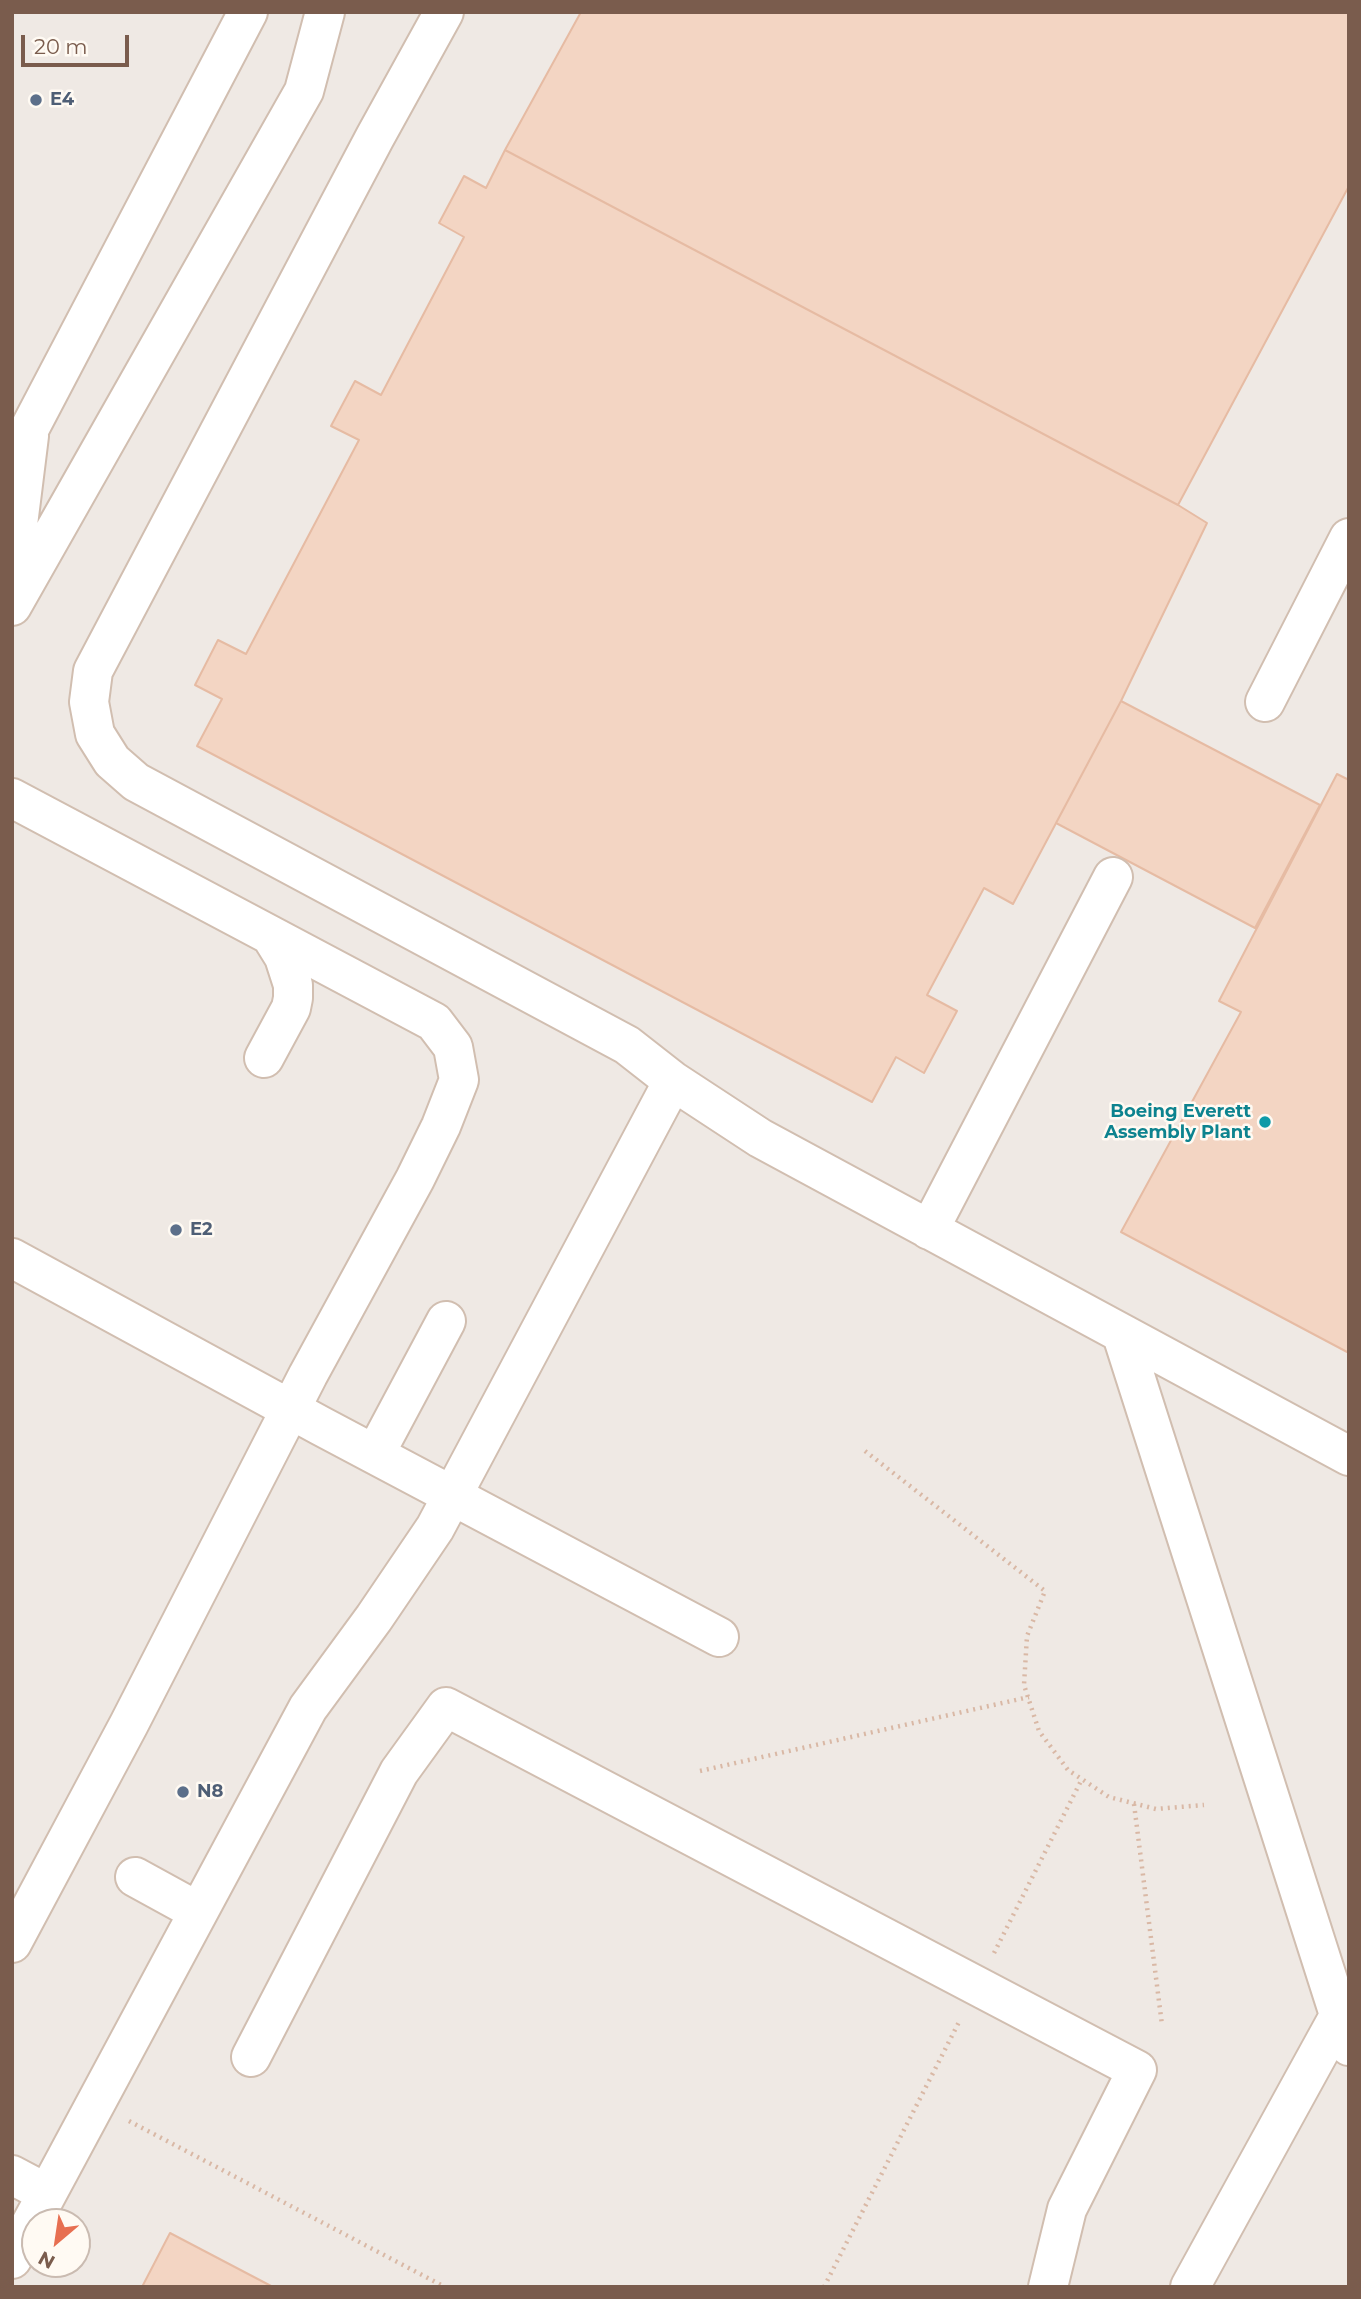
<!DOCTYPE html>
<html>
<head>
<meta charset="utf-8">
<style>
  body { margin:0 }
  #map { position:relative; width:1361px; height:2299px; overflow:hidden; background:#fdf6ec; font-family:Montserrat,sans-serif }
  canvas { display:block }
  .frame { position:absolute; inset:0; border:14px solid #7a5c4d; pointer-events:none }
  .north { position:absolute; left:21px; top:2208px; width:70px; height:70px; box-sizing:border-box; background:#fffaf3; border:2px solid #cabbb1; border-radius:50%; rotate:209deg; font-size:19px; font-weight:700; line-height:28px; text-align:center; color:#7a5c4d }
  .north::after { content:''; display:block; margin:auto; width:24px; height:32px; background:#e76f51; clip-path:polygon(50% 0,100% 100%,50% 72%,0 100%) }
  .scale { position:absolute; left:21px; top:35px; width:108px; height:32px; box-sizing:border-box; border:4px solid #7a5c4d; border-top:0; padding-left:9px; font-size:21px; line-height:24px; white-space:nowrap; color:#7a5c4d; -webkit-text-stroke:5px #fffaf3; paint-order:stroke }
</style>
</head>
<body>
<div id="map">
<canvas width="1361" height="2299"></canvas>
<div class="frame"></div>
<div class="north">N</div>
<div class="scale">20 m</div>
</div>
<script>
const c = document.querySelector('canvas').getContext('2d');
c.lineJoin = 'round';
function paint(path, color) { c.fillStyle = color; c.fill(path, 'evenodd'); }
const shape = rows => new Path2D(rows.map(r => 'M' + r).join(''));
function trace(path, color, width, dash) { c.strokeStyle = color; c.lineWidth = width; c.lineCap = dash ? 'butt' : 'round'; c.setLineDash(dash || []); c.stroke(path); }
function drawText(font, color, halo, rows, align = 'center') {
  c.font = font + ' Montserrat,sans-serif'; c.lineWidth = 5; c.setLineDash([]); c.textBaseline = 'middle'; c.strokeStyle = halo; c.fillStyle = color; for (const [text, x, y, turn = 0] of rows) {
    c.save(); c.translate(x, y); c.rotate((+turn || 0) * Math.PI / 180); c.textAlign = isNaN(turn) ? turn : align; if (halo) c.strokeText(text, 0, 0); c.fillText(text, 0, 0); c.restore();
  }
}
paint(shape([
  [12,12,1349,12,1349,2287,12,2287],
  [35,2222,77,2222,77,2264,35,2264]
]), '#efe9e4');
const building = shape([
  [581,12,1349,12,1349,186,1178,505,505,150,581,12],
  [505,150,1178,505,1207,523,1121,701,1013,904,984,888,927,995,957,1011,924,1073,896,1057,872,1102,197,746,222,699,195,685,218,640,246,654,359,440,331,426,355,381,381,395,464,237,439,223,464,176,486,188,505,150],
  [1121,701,1320,805,1255,928,1056,823,1121,701],
  [1337,774,1349,780,1349,1353,1121,1232,1241,1012,1219,1001,1337,774],
  [170,2233,273,2287,142,2287,170,2233]
]);
paint(building, '#f3d5c3');
trace(building, '#e6bba3', 2);
const minor = shape([
  [444,12,375,137,93,671,89,702,95,734,112,761,136,782,627,1045,673,1081,760,1138,1349,1456],
  [12,462,248,12],
  [12,573,29,436],
  [12,606,304,91,325,12],
  [1265,702,1349,538],
  [12,798,434,1022,453,1047,459,1080,441,1126,415,1179,308,1375,129,1724,12,1943],
  [264,1058,291,1008,293,998,293,985,284,957,271,936],
  [929,1230,1113,877],
  [12,1258,321,1426,719,1637],
  [1122,1335,1349,2046],
  [375,1454,446,1321],
  [135,1877,197,1911],
  [251,2057,399,1772,446,1707,1137,2070,1067,2209,1048,2287],
  [12,2175,46,2193],
  [12,2259,308,1708,374,1618,435,1528,673,1081],
  [1190,2287,1339,2016]
]);
trace(minor, '#d1beb0', 42);
trace(shape([
  [865,1451,1045,1591,1027,1636,1024,1685,1039,1731,1068,1770,1109,1797,1156,1809,1204,1805],
  [700,1771,1029,1697],
  [1134,1804,1162,2025],
  [994,1953,1082,1779],
  [129,2121,445,2287],
  [824,2287,960,2020]
]), '#d9b8a5', 4.5, [2, 5]);
trace(minor, '#fff', 38);
for (const [x, y, r, color] of [
  [36,100,7,"#5c6f8a"],
  [1265,1122,7,"#0f9aa8"],
  [176,1230,7,"#5c6f8a"],
  [183,1792,7,"#5c6f8a"]
]) { const dot = new Path2D(); dot.arc(x, y, r, 0, 2 * Math.PI); c.fillStyle = color; c.fill(dot); trace(dot, '#fffaf3', 2.5); }
drawText('bold 18px', '#4e5e75', '#fffaf3', [
  ["E4",50,100],
  ["E2",190,1230],
  ["N8",197,1792]
], 'left');
drawText('bold 18px', '#0d838f', '#fffaf3', [
  ["Boeing Everett",1251,1112],
  ["Assembly Plant",1251,1133]
], 'right');
</script>
</body>
</html>
